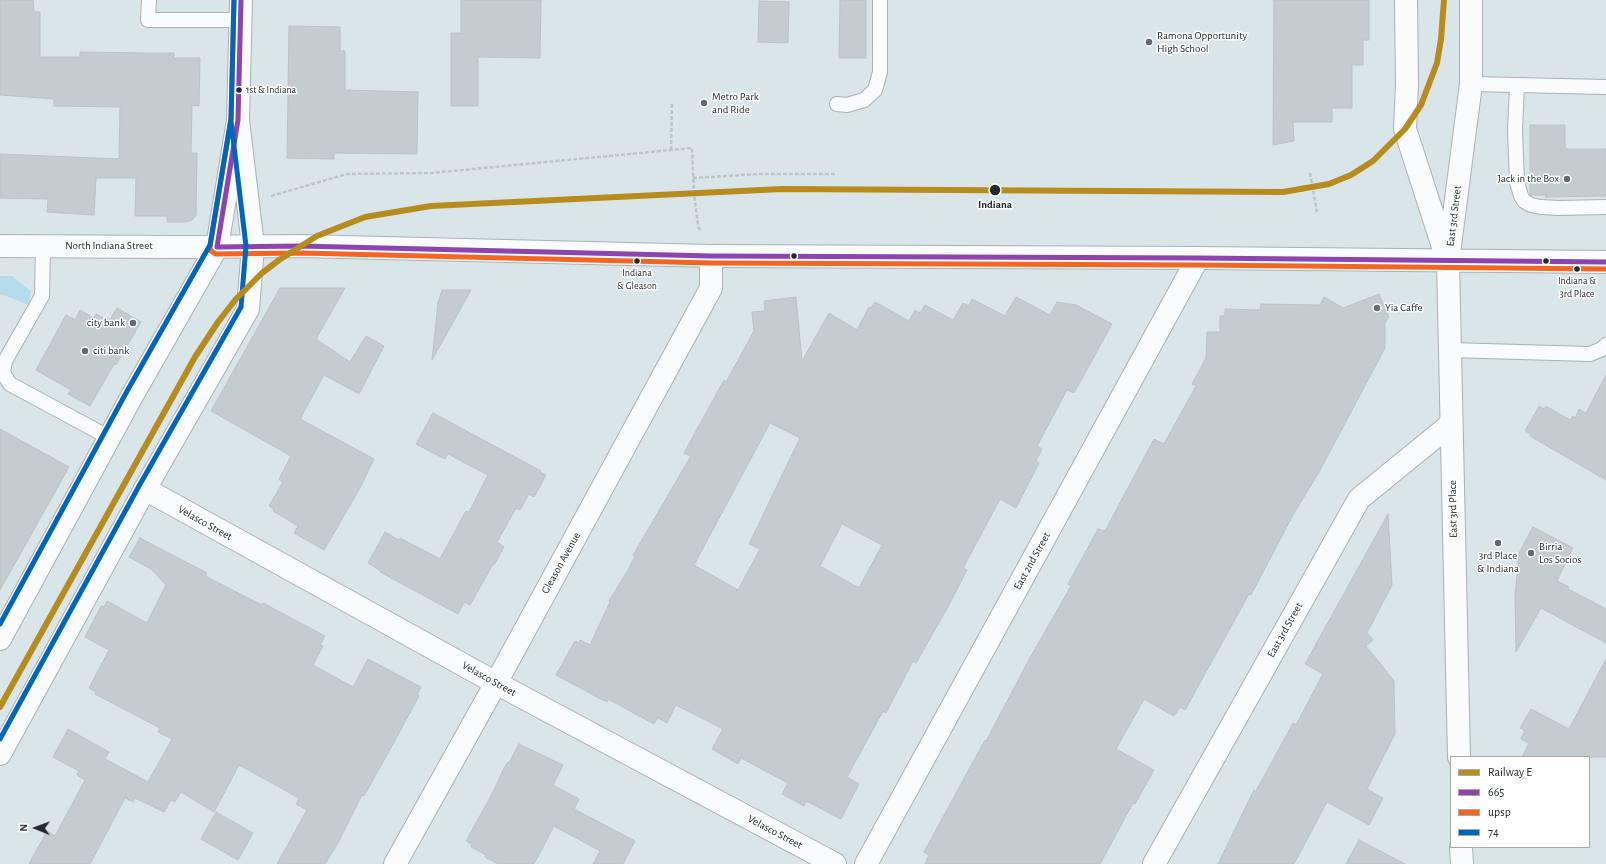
<!DOCTYPE html>
<html>
<head>
<meta charset="utf-8">
<style>
  body { margin:0 }
  #map { position:relative; width:1606px; height:864px; overflow:hidden; background:#dae5ea; font-family:"Alegreya Sans",sans-serif }
  canvas { display:block }
  .legend { position:absolute; left:1450px; top:756px; width:140px; height:92px; box-sizing:border-box; background:#fff; border:1px solid #a7aaab; margin:0; padding:5px 7px; list-style:none; font-size:12px; color:#232a2d }
  .legend li { display:flex; align-items:center; gap:8px; height:20px }
  .legend b { width:20px; border:1px solid #a7aaab }
  .north { position:absolute; left:16px; top:808px; width:40px; height:40px; -webkit-text-stroke:3px #fff; paint-order:stroke; rotate:271deg; font-size:11px; font-weight:700; line-height:16px; text-align:center; color:#232a2d }
  .north::after { content:''; display:block; margin:auto; width:14px; height:18px; background:#232a2d; clip-path:polygon(50% 0,100% 100%,50% 72%,0 100%) }
</style>
</head>
<body>
<div id="map">
<canvas width="1606" height="864"></canvas>
<ul class="legend">
<li><b style="height:5px;background:#b78c1e"></b>Railway E</li>
<li><b style="height:5px;background:#8e44ad"></b>665</li>
<li><b style="height:5px;background:#f26522"></b>upsp</li>
<li><b style="height:5px;background:#0065bd"></b>74</li>
</ul>
<div class="north">N</div>
</div>
<script>
const c = document.querySelector('canvas').getContext('2d');
c.lineJoin = 'round';
function paint(path, color) { c.fillStyle = color; c.fill(path, 'evenodd'); }
const shape = rows => new Path2D(rows.map(r => 'M' + r).join(''));
function trace(path, color, width, dash) { c.strokeStyle = color; c.lineWidth = width; c.lineCap = dash ? 'butt' : 'round'; c.setLineDash(dash || []); c.stroke(path); }
function drawText(font, color, halo, rows, align = 'center') {
  c.font = font + ' "Alegreya Sans",sans-serif'; c.lineWidth = 3; c.setLineDash([]); c.textBaseline = 'middle'; c.strokeStyle = halo; c.fillStyle = color; for (const [text, x, y, turn = 0] of rows) {
    c.save(); c.translate(x, y); c.rotate((+turn || 0) * Math.PI / 180); c.textAlign = isNaN(turn) ? turn : align; if (halo) c.strokeText(text, 0, 0); c.fillText(text, 0, 0); c.restore();
  }
}
paint(shape([
  [0,276,12,276,31,291,29,305,1,294,0,296]
]), '#b6dcec');
const building = shape([
  [0,0,33,0,34,12,40,12,40,57,80,57,80,52,150,53,174,53,174,58,200,58,199,106,192,105,191,153,197,153,196,215,192,220,186,222,167,222,167,216,135,216,136,178,96,178,94,215,47,212,48,199,0,198,0,154,119,159,120,107,54,106,54,99,0,95,0,0],
  [461,0,541,0,540,58,478,57,478,106,451,106,451,33,461,33,461,0],
  [840,0,866,0,866,58,839,58,840,0],
  [1274,0,1369,0,1369,40,1363,40,1363,65,1352,65,1352,108,1332,108,1332,122,1293,122,1294,141,1273,145,1274,0],
  [759,1,789,2,788,43,758,42,759,1],
  [289,26,340,27,340,51,345,51,345,90,418,92,417,154,334,153,334,159,287,158,289,26],
  [1530,125,1565,125,1565,149,1606,149,1606,196,1545,197,1546,195,1530,195,1530,125],
  [280,288,345,288,316,339,350,362,366,336,384,346,359,394,324,375,300,419,374,459,360,488,324,550,294,533,298,526,273,511,274,509,269,506,283,482,279,479,291,456,211,411,280,288],
  [442,290,471,290,432,360,438,303,442,290],
  [1379,294,1389,317,1385,322,1385,348,1318,474,1294,513,1251,595,1249,594,1185,710,1180,707,1174,716,1144,699,1116,749,1154,770,1135,804,1133,803,1100,864,925,864,929,855,924,852,985,740,986,741,1031,656,1071,586,1068,584,1098,529,1105,531,1154,439,1164,444,1196,386,1192,384,1206,358,1207,332,1220,332,1220,316,1225,316,1225,309,1260,310,1261,304,1320,305,1324,297,1343,308,1379,294],
  [796,297,802,361,829,313,857,330,869,307,871,308,875,302,909,321,915,310,920,313,925,305,953,320,963,303,969,306,972,299,1005,316,1016,297,1050,315,1057,302,1076,305,1112,324,1074,393,1067,390,1037,446,1042,449,1036,461,1039,463,1016,508,1000,499,963,568,967,570,949,605,916,663,913,661,886,713,883,711,847,777,859,784,841,819,806,801,804,806,782,794,788,783,741,758,738,764,712,749,723,729,676,705,667,723,658,718,654,724,608,699,607,702,597,697,556,675,575,641,579,643,580,640,590,645,610,602,609,601,628,570,635,556,633,555,691,456,684,453,724,380,726,382,754,331,752,312,765,311,764,301,796,297],
  [770,423,800,438,749,544,760,549,738,590,694,565,770,423],
  [842,524,882,545,859,588,820,566,842,524],
  [117,308,141,322,116,365,114,364,90,406,68,394,71,390,36,370,66,315,75,320,80,310,94,318,96,314,109,321,117,308],
  [1606,375,1606,480,1530,436,1531,434,1525,431,1539,406,1544,409,1546,406,1570,420,1573,416,1575,418,1579,409,1586,413,1606,375],
  [433,413,541,471,540,472,546,475,534,497,529,494,520,510,516,508,497,542,504,547,494,565,493,564,470,605,464,602,458,614,380,572,381,571,368,563,385,532,399,540,400,538,440,559,466,511,469,512,488,475,448,454,445,459,416,444,433,413],
  [0,429,69,467,0,590,0,429],
  [1388,514,1392,585,1367,633,1373,640,1366,646,1394,681,1395,734,1367,789,1383,798,1369,825,1327,802,1294,864,1218,864,1254,790,1256,791,1293,723,1296,725,1323,674,1305,664,1388,514],
  [1533,527,1573,548,1557,581,1569,587,1568,589,1606,609,1606,643,1541,608,1516,652,1515,595,1519,553,1533,527],
  [140,538,207,573,205,576,262,605,263,603,325,636,320,645,323,646,313,665,353,687,368,659,421,687,417,695,419,696,393,744,364,796,362,795,338,843,325,864,277,864,307,810,296,804,299,798,239,765,214,812,181,792,175,802,171,800,164,812,135,798,133,802,125,798,90,864,29,864,47,831,55,836,85,780,77,775,79,771,53,757,68,729,109,752,105,759,148,782,172,739,158,732,160,728,95,694,96,692,89,688,109,650,85,637,101,606,104,607,107,601,147,623,166,585,151,569,129,557,140,538],
  [1606,659,1606,757,1522,757,1529,743,1521,739,1525,731,1520,728,1531,709,1569,729,1606,659],
  [519,744,563,765,553,785,579,799,574,809,635,841,623,864,593,864,600,851,554,826,534,864,498,864,485,857,486,855,471,847,472,844,466,841,493,792,504,768,508,762,509,763,519,744],
  [216,812,253,833,238,860,201,839,216,812],
  [1359,840,1405,864,1346,864,1359,840]
]);
paint(building, '#c4ccd0');
trace(building, '#bac2c6', 1);
const lane = shape([
  [149,0,148,20,241,20],
  [1471,84,1606,87],
  [1517,85,1515,131,1517,182,1521,196,1524,201,1531,205,1541,207,1558,208,1606,207],
  [837,104,847,105,864,100,875,90,880,72,880,0],
  [43,246,42,296,5,361,3,373,10,384,110,438],
  [1449,350,1590,354,1602,349,1606,345]
]);
const street = shape([
  [145,489,496,683,835,864],
  [395,864,496,683,711,288,711,256],
  [866,864,1198,258],
  [1154,864,1359,499,1451,424]
]);
const secondary = shape([
  [1406,0,1407,84,1405,129,1446,256],
  [0,246,177,247,301,246,711,256,1198,258,1606,262],
  [0,639,132,396,217,247,238,120,241,0],
  [0,754,145,489,248,309,253,246,238,120],
  [1459,757,1448,261,1471,84,1471,0],
  [1461,847,1462,864]
]);
trace(lane, '#a9b1b5', 16);
trace(street, '#a9b1b5', 24);
trace(secondary, '#a9b1b5', 24);
trace(shape([
  [671,150,672,103],
  [1310,173,1317,212],
  [693,178,757,174,836,174],
  [271,196,347,174,431,173,692,148,694,194,698,225,700,231]
]), '#c0c4c6', 2.5, [4, 2]);
trace(lane, '#f9fbfc', 14);
trace(street, '#f9fbfc', 22);
trace(secondary, '#f9fbfc', 22);
trace(shape([
  [241,0,238,120,217,247,301,246,711,256,1198,258,1606,262]
]), '#8e44ad', 5);
trace(shape([
  [234,0,231,119,210,247,211,251,216,254,301,253,711,263,1198,265,1606,269]
]), '#f26522', 5);
trace(shape([
  [0,624,126,393,210,245,231,119,234,0],
  [0,739,139,486,241,307,246,246,231,121]
]), '#0065bd', 5);
trace(shape([
  [0,707,195,357,218,322,236,299,262,273,279,260,317,236,365,217,431,206,782,189,1283,192,1329,184,1351,175,1373,161,1405,129,1421,105,1437,63,1441,39,1444,0]
]), '#b78c1e', 6);
for (const [x, y, r, color] of [
  [1149,42,4,"#636b6f"],
  [239,90,3.5,"#232a2d"],
  [704,103,4,"#636b6f"],
  [1567,179,4,"#636b6f"],
  [995,190,6,"#232a2d"],
  [794,256,3.5,"#232a2d"],
  [637,261,3.5,"#232a2d"],
  [1546,261,3.5,"#232a2d"],
  [1577,269,3.5,"#232a2d"],
  [1377,308,4,"#636b6f"],
  [133,323,4,"#636b6f"],
  [85,351,4,"#636b6f"],
  [1498,543,4,"#636b6f"],
  [1531,553,4,"#636b6f"]
]) { const dot = new Path2D(); dot.arc(x, y, r, 0, 2 * Math.PI); c.fillStyle = color; c.fill(dot); trace(dot, '#fff', 1.5); }
drawText('10px', '#232a2d', '#fff', [
  ["1st & Indiana",246,90,"left"],
  ["Indiana",637,273],
  ["& Gleason",637,286],
  ["Indiana &",1577,281],
  ["3rd Place",1577,294]
]);
drawText('11px', '#232a2d', '#fff', [
  ["Ramona Opportunity",1157,36],
  ["High School",1157,49],
  ["Metro Park",712,97],
  ["and Ride",712,110],
  ["Jack in the Box",1559,179,"right"],
  ["Yia Caffe",1385,308],
  ["city bank",125,323,"right"],
  ["citi bank",93,351],
  ["Birria",1539,547],
  ["Los Socios",1539,560],
  ["3rd Place",1498,556,"center"],
  ["& Indiana",1498,569,"center"]
], 'left');
drawText('bold 11px', '#232a2d', '#fff', [
  ["Indiana",995,205]
]);
drawText('11px', '#232a2d', '#fff', [
  ["East 3rd Street",1454,216,-83],
  ["North Indiana Street",109,246],
  ["East 3rd Place",1453,509,-91],
  ["Velasco Street",205,523,29],
  ["East 2nd Street",1032,561,-61],
  ["Gleason Avenue",561,563,-61],
  ["East 3rd Street",1285,630,-61],
  ["Velasco Street",489,679,29],
  ["Velasco Street",775,832,28]
]);
</script>
</body>
</html>
